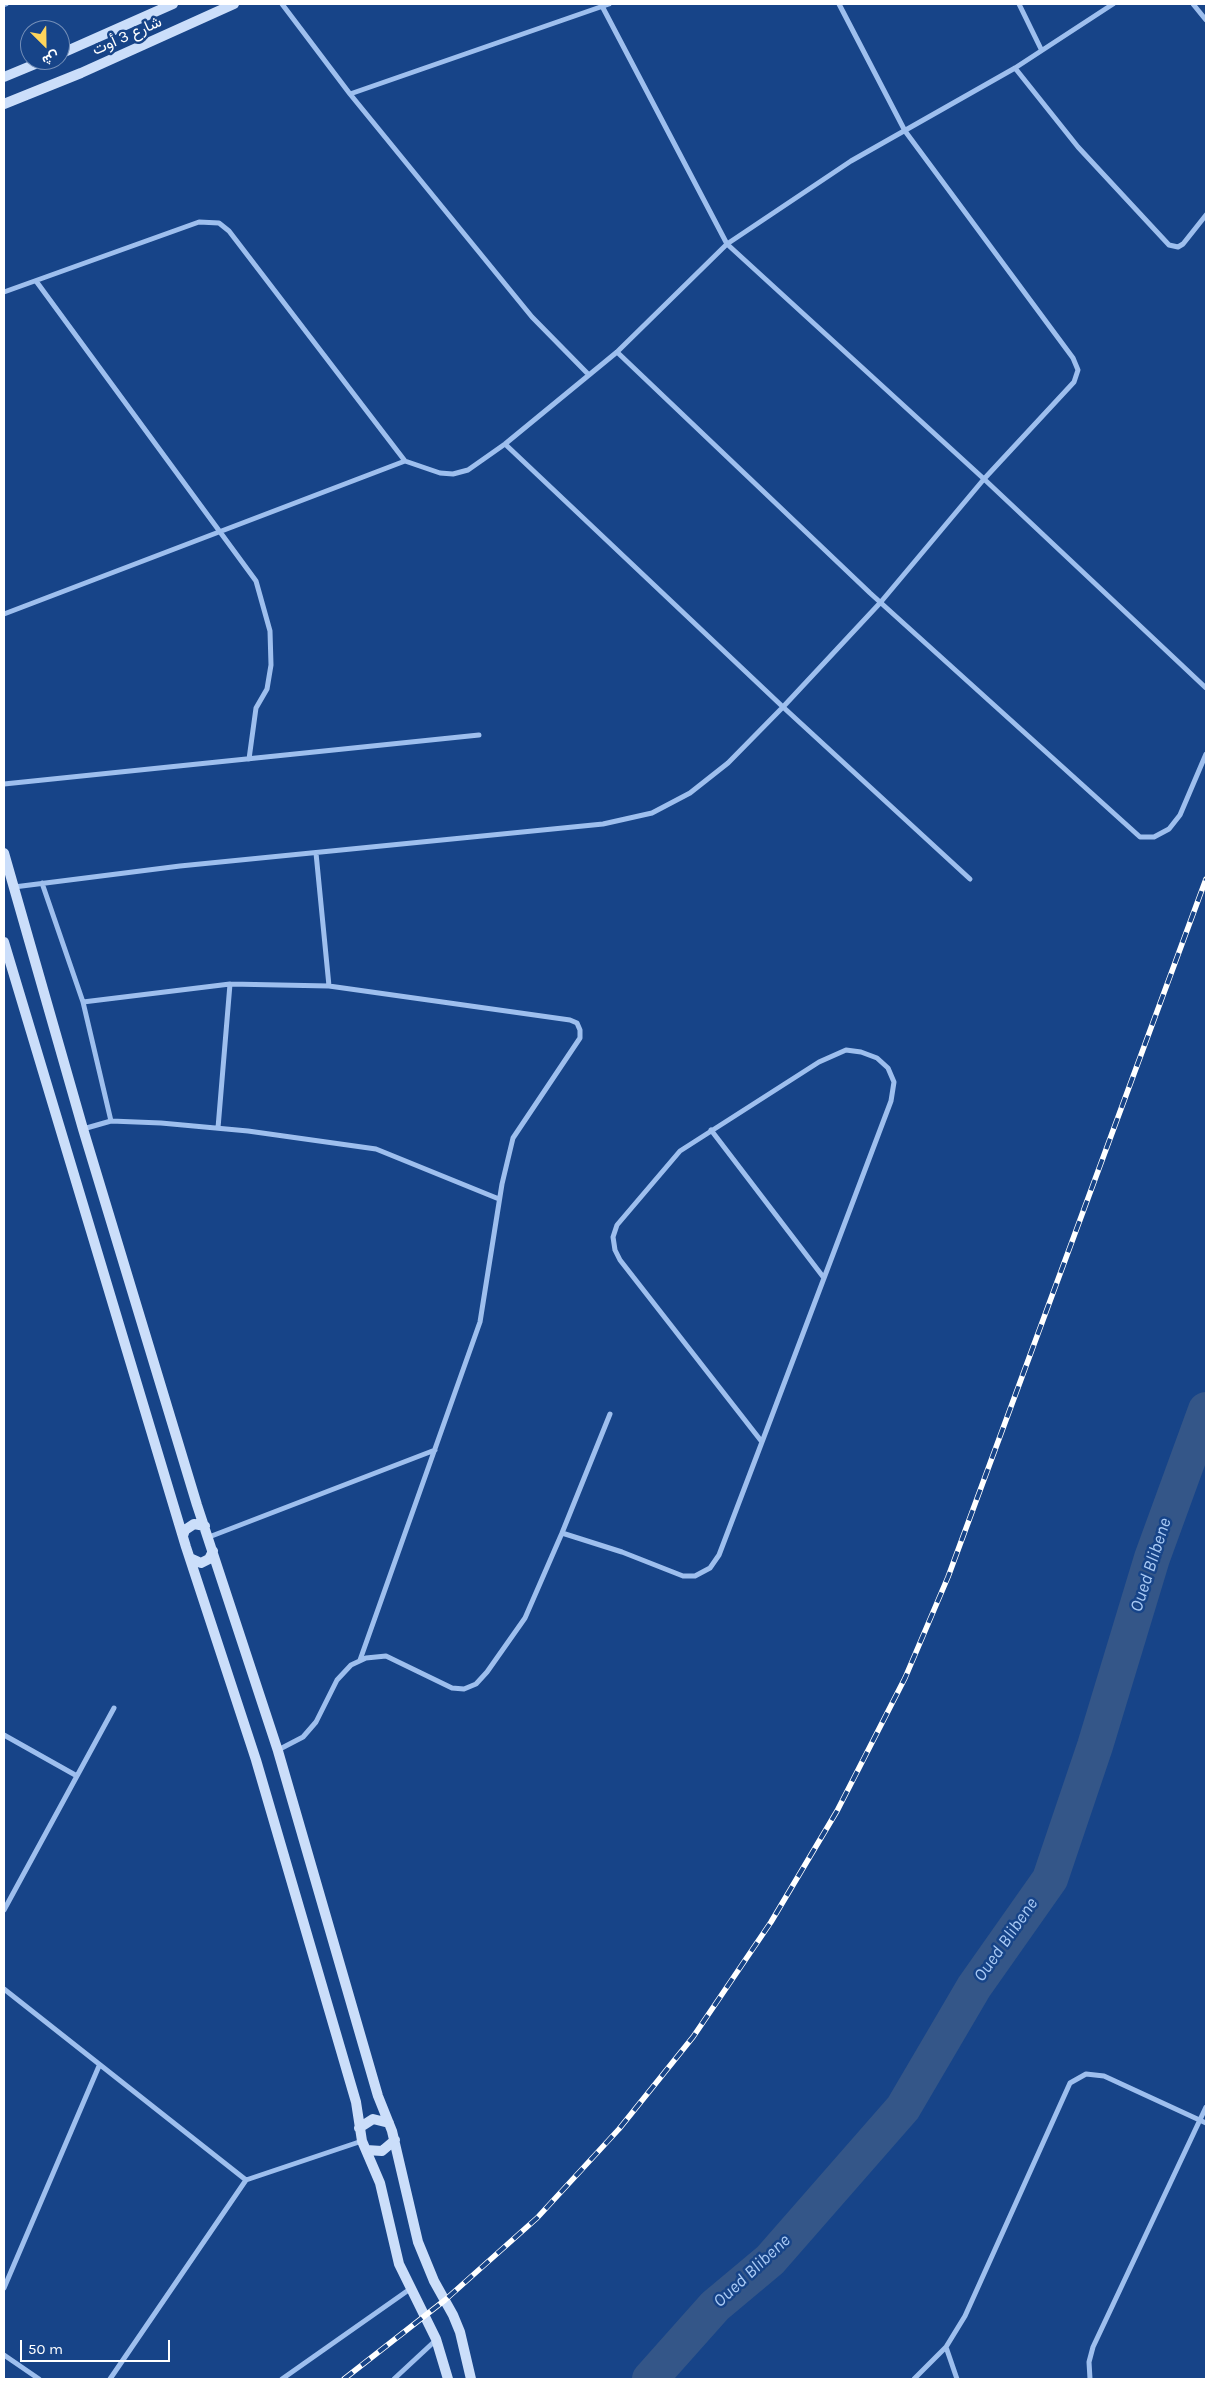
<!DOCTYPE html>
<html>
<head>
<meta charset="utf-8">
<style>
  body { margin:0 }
  #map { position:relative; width:1210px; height:2383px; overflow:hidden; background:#174488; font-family:Karla,Vazirmatn,sans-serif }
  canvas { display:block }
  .frame { position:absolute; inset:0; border:5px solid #fff; pointer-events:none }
  .north { position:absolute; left:20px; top:20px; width:50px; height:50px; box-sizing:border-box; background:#174488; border:1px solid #748fb8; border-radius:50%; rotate:157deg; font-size:14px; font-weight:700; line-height:20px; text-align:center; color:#fff }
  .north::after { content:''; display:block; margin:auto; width:18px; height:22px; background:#ffd55b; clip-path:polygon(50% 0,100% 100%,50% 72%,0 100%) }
  .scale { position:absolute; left:20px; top:2340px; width:150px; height:22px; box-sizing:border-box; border:2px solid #fff; border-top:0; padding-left:6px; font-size:15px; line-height:18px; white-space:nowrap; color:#fff; -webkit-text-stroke:4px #174488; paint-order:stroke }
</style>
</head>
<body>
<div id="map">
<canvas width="1210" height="2383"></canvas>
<div class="frame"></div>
<div class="north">ش</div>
<div class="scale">50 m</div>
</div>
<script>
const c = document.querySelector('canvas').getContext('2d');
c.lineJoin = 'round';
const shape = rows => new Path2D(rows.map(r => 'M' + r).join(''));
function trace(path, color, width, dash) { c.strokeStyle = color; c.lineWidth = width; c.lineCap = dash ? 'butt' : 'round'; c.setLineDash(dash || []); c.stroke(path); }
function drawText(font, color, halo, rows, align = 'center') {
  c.font = font + ' Karla,Vazirmatn,sans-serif'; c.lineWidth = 5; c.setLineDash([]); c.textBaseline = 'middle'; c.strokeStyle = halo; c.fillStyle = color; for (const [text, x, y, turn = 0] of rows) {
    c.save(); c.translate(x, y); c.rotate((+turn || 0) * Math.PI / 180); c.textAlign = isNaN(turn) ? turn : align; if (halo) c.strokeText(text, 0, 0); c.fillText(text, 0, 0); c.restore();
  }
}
trace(shape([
  [650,2379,715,2306,770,2260,903,2108,974,1987,1050,1879,1095,1746,1152,1558,1206,1410]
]), '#345688', 36);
trace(shape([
  [4,5,7,4]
]), '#9ebfee', 4);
trace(shape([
  [282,4,350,94,609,4],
  [1019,4,1041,49],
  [1193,4,1206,20],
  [602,6,727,244,984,479,1206,688],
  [1015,68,1078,147,1169,245,1178,247,1183,244,1206,215],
  [350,94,532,317,589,375],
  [36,281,256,581,270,631,271,665,267,689,256,708,249,759],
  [4,292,199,222,219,223,229,231,405,461],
  [617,352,870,593,1140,837,1154,837,1169,829,1180,815,1206,754],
  [505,444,783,707,970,879],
  [4,614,405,461,440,473,453,474,468,470,505,444,617,352,727,244,851,161,1015,68,1113,4],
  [4,784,479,735],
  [316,853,329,986],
  [42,883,83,1002,111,1121],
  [14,887,180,866,603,824,652,813,690,793,728,763,783,707,880,603,984,479,1074,382,1078,370,1073,358,905,131,839,4],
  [83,1002,230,984,329,986,570,1020,577,1023,580,1030,580,1038,513,1138,502,1184,480,1322,360,1660],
  [218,1128,230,984],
  [83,1129,111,1121,161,1123,248,1131,376,1149,499,1199],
  [711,1130,824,1278],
  [562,1533,622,1552,683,1576,695,1576,710,1568,719,1555,762,1442,891,1101,894,1082,888,1068,877,1058,861,1052,846,1050,819,1062,680,1151,617,1225,613,1237,615,1250,620,1260,762,1442],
  [209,1537,435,1450],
  [4,1735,77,1776],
  [278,1750,303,1737,316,1722,337,1680,351,1665,366,1658,386,1656,452,1688,464,1689,476,1684,487,1672,525,1618,562,1533,610,1414],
  [4,1910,114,1708],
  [4,1989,246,2180,362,2141],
  [4,2288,99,2066],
  [946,2347,957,2379],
  [4,2355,39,2379],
  [110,2379,246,2180],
  [282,2379,410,2289],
  [394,2379,436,2340],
  [914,2379,946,2347,965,2316,1070,2083,1086,2074,1104,2076,1206,2123],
  [1090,2379,1089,2362,1093,2347,1206,2107]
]), '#9ebfee', 5);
trace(shape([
  [60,54,173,4],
  [4,77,45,60],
  [4,104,81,73,234,4],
  [4,853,83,1129,197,1505,278,1751,378,2096,392,2131,418,2242,434,2281,453,2315,460,2332,471,2379],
  [4,942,186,1547,256,1760,356,2102,362,2141,380,2183,399,2264,436,2339,448,2379],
  [183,1536,185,1530,194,1524,205,1526],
  [190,1558,201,1563,209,1559,213,1551],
  [359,2128,373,2119,389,2123],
  [366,2150,382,2151,395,2140]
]), '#cbdefa', 10);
const rail = shape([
  [344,2379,445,2300,537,2218,619,2129,693,2037,771,1922,837,1811,905,1678,948,1577,1206,879]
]);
trace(rail, '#fff', 5.5);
trace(rail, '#174488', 4, [11]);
drawText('16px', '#fff', '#174488', [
  ["شارع 3 أوت",127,36,-24]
]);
drawText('italic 18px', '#a9caf5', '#174488', [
  ["Oued Blibene",1151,1565,-72],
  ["Oued Blibene",1006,1940,-55],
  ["Oued Blibene",752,2271,-43]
]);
</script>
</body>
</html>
